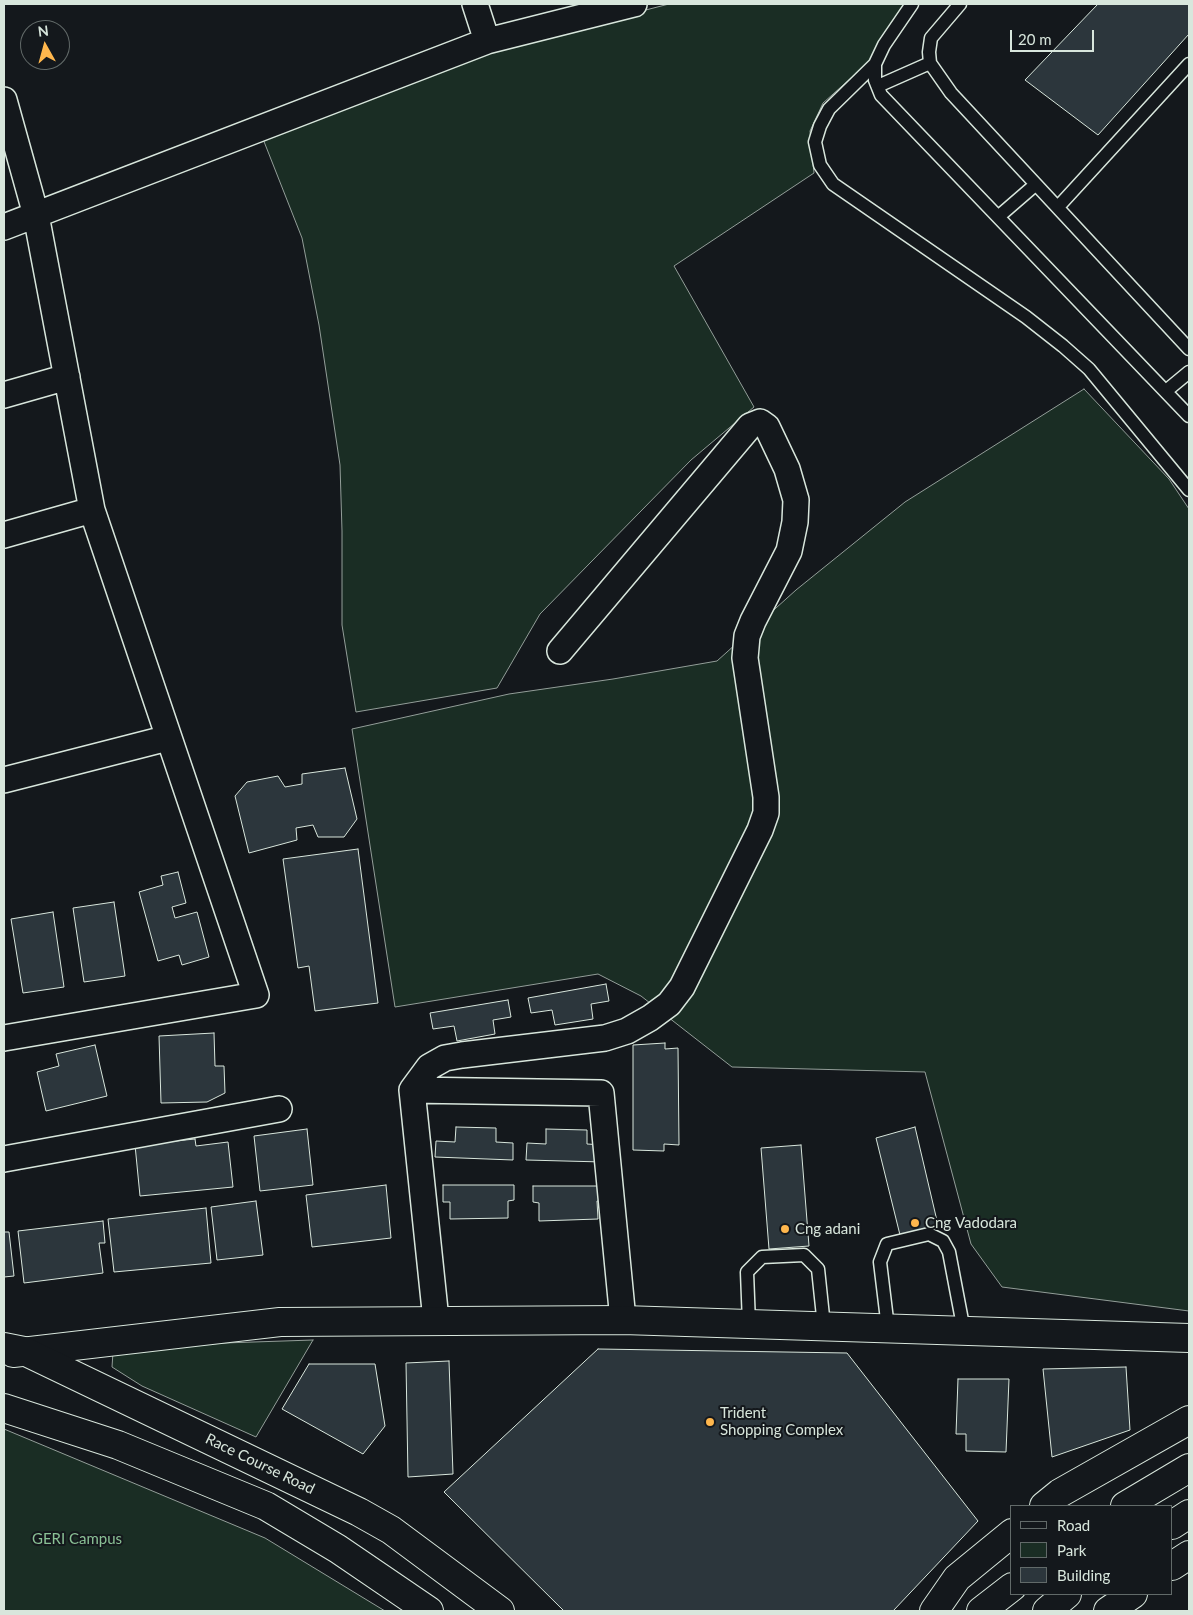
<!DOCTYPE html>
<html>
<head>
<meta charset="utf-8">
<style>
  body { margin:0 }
  #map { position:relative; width:1193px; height:1615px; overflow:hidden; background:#14181c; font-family:Lato,sans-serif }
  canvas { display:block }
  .frame { position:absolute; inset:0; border:5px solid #d8e6dc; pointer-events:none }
  .legend { position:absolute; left:1010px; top:1505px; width:162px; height:90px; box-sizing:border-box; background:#14181c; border:1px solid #626a69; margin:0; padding:6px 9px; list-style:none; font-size:15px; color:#d8e6dc }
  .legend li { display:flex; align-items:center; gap:10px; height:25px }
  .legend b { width:25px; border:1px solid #626a69 }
  .north { position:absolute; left:20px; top:20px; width:50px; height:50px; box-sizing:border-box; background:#14181c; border:1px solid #626a69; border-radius:50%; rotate:353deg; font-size:14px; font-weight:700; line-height:20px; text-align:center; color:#d8e6dc }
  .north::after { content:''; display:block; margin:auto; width:18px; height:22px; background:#ffb74d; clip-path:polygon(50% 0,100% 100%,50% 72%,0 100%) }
  .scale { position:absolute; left:1010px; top:30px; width:84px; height:22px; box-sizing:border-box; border:2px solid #d8e6dc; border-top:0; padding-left:6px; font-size:15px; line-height:18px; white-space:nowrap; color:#d8e6dc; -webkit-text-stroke:4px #14181c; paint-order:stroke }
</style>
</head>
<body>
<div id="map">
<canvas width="1193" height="1615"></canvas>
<div class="frame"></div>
<ul class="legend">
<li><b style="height:6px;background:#14181c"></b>Road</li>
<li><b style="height:14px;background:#1a2d24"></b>Park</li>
<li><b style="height:14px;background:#2c363c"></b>Building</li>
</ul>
<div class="north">N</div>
<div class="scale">20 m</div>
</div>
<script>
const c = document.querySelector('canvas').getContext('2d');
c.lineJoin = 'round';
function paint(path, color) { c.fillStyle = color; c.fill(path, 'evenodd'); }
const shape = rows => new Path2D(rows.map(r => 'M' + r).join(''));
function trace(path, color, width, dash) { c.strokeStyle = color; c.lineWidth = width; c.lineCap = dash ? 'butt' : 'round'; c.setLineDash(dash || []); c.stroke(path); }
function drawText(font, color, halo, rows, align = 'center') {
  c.font = font + ' Lato,sans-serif'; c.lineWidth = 4; c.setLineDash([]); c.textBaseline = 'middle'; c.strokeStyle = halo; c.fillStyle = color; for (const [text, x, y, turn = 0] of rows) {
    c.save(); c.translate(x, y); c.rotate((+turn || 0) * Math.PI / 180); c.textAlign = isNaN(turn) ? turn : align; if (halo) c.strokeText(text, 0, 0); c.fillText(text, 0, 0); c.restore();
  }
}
const green = shape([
  [669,4,906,4,870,61,823,103,810,131,814,173,674,266,754,407,691,460,540,614,497,688,356,712,342,625,342,531,340,465,319,325,302,238,263,139,491,50,669,4],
  [1084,389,1169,479,1189,509,1189,1311,1002,1287,971,1244,925,1072,732,1067,641,996,598,974,395,1007,352,729,509,694,613,679,717,661,796,590,905,502,1084,389],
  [313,1340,256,1437,142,1386,112,1367,113,1352,128,1350,224,1343,313,1340],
  [4,1429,265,1538,385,1611,4,1611,4,1429]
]);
paint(green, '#1a2d24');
trace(green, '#939e99', 1);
const building = shape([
  [1098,4,1189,4,1189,34,1098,135,1025,80,1098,4],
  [345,768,357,819,344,837,318,837,313,825,296,828,297,840,249,853,235,796,247,782,278,776,285,787,302,784,302,774,345,768],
  [358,849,378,1003,315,1011,309,966,298,968,283,859,358,849],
  [178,872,186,903,172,907,175,918,197,912,209,957,182,965,179,955,158,961,139,892,163,885,161,876,178,872],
  [114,902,125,976,84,982,73,908,114,902],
  [53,912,64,987,23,993,11,919,53,912],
  [606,984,609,1001,591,1004,593,1019,555,1025,552,1010,531,1013,528,998,606,984],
  [508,1000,511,1017,493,1020,495,1034,457,1041,454,1026,433,1029,430,1013,508,1000],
  [214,1033,215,1066,224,1066,225,1093,207,1102,161,1103,159,1036,214,1033],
  [665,1043,665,1049,678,1048,679,1145,664,1144,664,1151,633,1150,633,1045,665,1043],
  [95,1045,107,1096,46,1111,37,1072,59,1066,56,1054,95,1045],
  [456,1127,496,1128,496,1142,513,1143,513,1160,435,1157,436,1141,455,1142,456,1127],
  [915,1127,938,1225,900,1235,876,1138,915,1127],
  [307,1129,313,1185,260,1191,254,1136,307,1129],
  [546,1129,587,1130,587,1144,604,1145,603,1162,526,1160,527,1143,546,1144,546,1129],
  [195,1139,196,1146,228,1142,233,1187,140,1196,135,1145,195,1139],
  [801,1145,809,1246,769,1249,761,1148,801,1145],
  [386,1185,391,1238,312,1247,306,1195,386,1185],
  [443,1185,514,1185,514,1200,508,1201,508,1218,450,1219,450,1202,443,1202,443,1185],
  [533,1186,603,1186,603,1201,597,1201,598,1219,539,1221,539,1203,533,1202,533,1186],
  [256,1201,263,1255,217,1260,211,1207,256,1201],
  [206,1208,211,1263,114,1272,108,1219,206,1208],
  [103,1221,105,1243,99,1243,103,1273,24,1283,18,1231,103,1221],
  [4,1232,9,1232,14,1276,4,1277,4,1232],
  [598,1349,847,1353,978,1521,893,1611,564,1611,444,1492,598,1349],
  [449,1361,453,1474,408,1477,406,1363,449,1361],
  [309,1364,375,1364,385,1426,363,1454,282,1409,309,1364],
  [1126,1367,1130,1430,1052,1457,1043,1369,1126,1367],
  [958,1379,1009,1379,1006,1452,966,1451,966,1434,956,1434,958,1379]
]);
paint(building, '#2c363c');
trace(building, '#d8e6dc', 1);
const lane = shape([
  [912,4,884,45,875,64,875,80,881,95,1189,416],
  [960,4,931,38,929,52,930,63,951,93,1189,349],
  [875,64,829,109,820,126,815,142,820,165,833,184,1026,317,1063,346,1089,369,1189,490],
  [878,86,930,63],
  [1058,207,1189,64],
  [998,217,1035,185],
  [1166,391,1189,372],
  [749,1324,747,1272,762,1257,804,1255,818,1269,824,1326],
  [888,1328,880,1262,887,1244,929,1234,943,1241,949,1252,964,1331]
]);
const street = shape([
  [475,4,487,41],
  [4,100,36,215,92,510,256,995,4,1038],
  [4,227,487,41,634,4],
  [4,395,67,377],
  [4,535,92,510],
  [4,780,168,738],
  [412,1090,429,1067,445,1058,462,1055,605,1038,627,1031,650,1018,669,1004,682,987,760,830,766,813,766,797,745,658,747,636,753,621,789,551,795,522,796,500,787,469,767,427,760,422,750,426,560,651],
  [4,1159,279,1109],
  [436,1320,412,1090,601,1093,623,1320]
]);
const secondary = shape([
  [13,1353,280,1322,623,1320,1189,1338],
  [1044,1506,1060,1493,1189,1420],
  [1172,1566,1189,1555],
  [934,1611,957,1578,1012,1533],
  [1108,1611,1133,1594]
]);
const primary = shape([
  [4,1347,24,1351,359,1512,391,1530,500,1611],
  [4,1408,118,1445,266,1506,338,1549,429,1611],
  [1125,1506,1189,1468],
  [1172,1525,1189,1514],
  [981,1611,1012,1587],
  [1047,1611,1067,1594]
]);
trace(lane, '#d8e6dc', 15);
trace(street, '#d8e6dc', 28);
trace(secondary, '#d8e6dc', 30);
trace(primary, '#d8e6dc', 30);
trace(lane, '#14181c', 12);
trace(street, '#14181c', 25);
trace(secondary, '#14181c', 28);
trace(primary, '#14181c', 28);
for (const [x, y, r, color] of [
  [915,1223,5,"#ffb74d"],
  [785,1229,5,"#ffb74d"],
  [710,1422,5,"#ffb74d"]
]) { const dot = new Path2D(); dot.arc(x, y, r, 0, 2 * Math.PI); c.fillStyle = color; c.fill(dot); trace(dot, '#14181c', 2); }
drawText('15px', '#d8e6dc', '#14181c', [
  ["Cng Vadodara",925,1223],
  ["Cng adani",795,1229],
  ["Trident",720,1413],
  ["Shopping Complex",720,1430]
], 'left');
drawText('15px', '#d8e6dc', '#14181c', [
  ["Race Course Road",260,1464,26]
]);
drawText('15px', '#8ac095', '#14181c', [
  ["GERI Campus",77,1539]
]);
</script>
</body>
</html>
